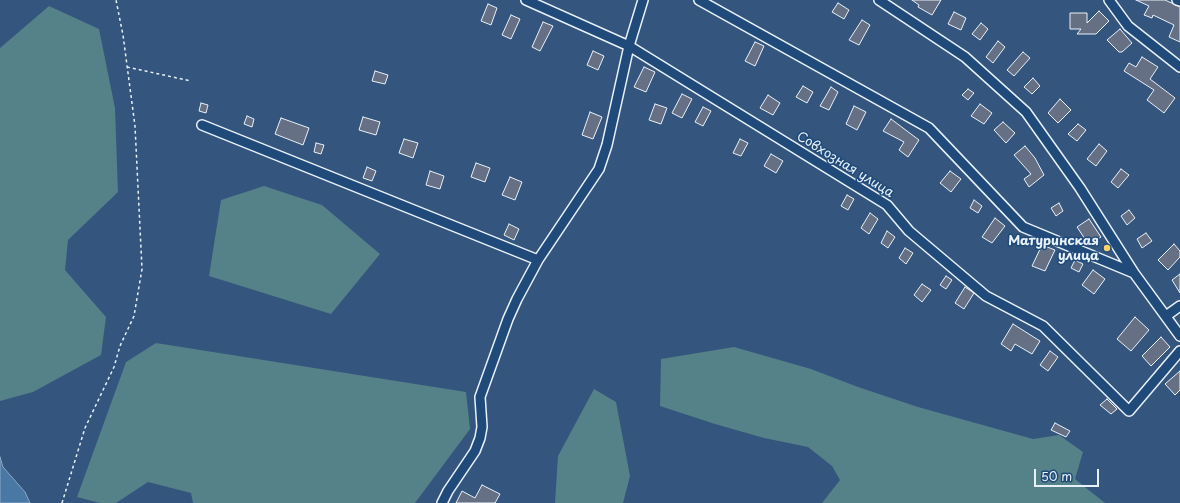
<!DOCTYPE html>
<html>
<head>
<meta charset="utf-8">
<style>
  body { margin:0 }
  #map { position:relative; width:1180px; height:503px; overflow:hidden; background:#34557d; font-family:"Playpen Sans",sans-serif }
  canvas { display:block }
  .scale { position:absolute; left:1034px; top:469px; width:65px; height:18px; box-sizing:border-box; border:2px solid #e8f1f8; border-top:0; padding-left:5px; font-size:12px; line-height:14px; white-space:nowrap; color:#e8f1f8; -webkit-text-stroke:3px #1f4a7a; paint-order:stroke }
</style>
</head>
<body>
<div id="map">
<canvas width="1180" height="503"></canvas>
<div class="scale">50 m</div>
</div>
<script>
const c = document.querySelector('canvas').getContext('2d');
c.lineJoin = 'round';
function paint(path, color) { c.fillStyle = color; c.fill(path, 'evenodd'); }
const shape = rows => new Path2D(rows.map(r => 'M' + r).join(''));
function trace(path, color, width, dash) { c.strokeStyle = color; c.lineWidth = width; c.lineCap = dash ? 'butt' : 'round'; c.setLineDash(dash || []); c.stroke(path); }
function drawText(font, color, halo, rows, align = 'center') {
  c.font = font + ' "Playpen Sans",sans-serif'; c.lineWidth = 3; c.setLineDash([]); c.textBaseline = 'middle'; c.strokeStyle = halo; c.fillStyle = color; for (const [text, x, y, turn = 0] of rows) {
    c.save(); c.translate(x, y); c.rotate((+turn || 0) * Math.PI / 180); c.textAlign = isNaN(turn) ? turn : align; if (halo) c.strokeText(text, 0, 0); c.fillText(text, 0, 0); c.restore();
  }
}
paint(shape([
  [49,6,99,29,115,108,118,192,68,240,65,270,106,317,101,355,33,392,0,401,0,48],
  [264,186,322,205,380,254,331,314,209,276,221,200],
  [156,343,466,392,470,429,415,503,193,503,191,493,148,482,116,503,100,503,77,497,126,362],
  [734,347,811,369,858,387,918,407,1033,439,1059,435,1083,452,1075,479,1105,503,822,503,840,480,832,466,808,447,764,438,715,424,660,406,661,359],
  [594,389,616,402,630,476,623,503,555,503,558,456]
]), '#558189');
const water = shape([
  [0,457,3,467,25,492,30,503,0,503,0,457]
]);
paint(water, '#4a78a5');
trace(water, '#89a8c6', 1);
const building = shape([
  [912,0,941,0,932,15,918,7,919,5,912,0],
  [1136,0,1165,0,1180,7,1180,42,1169,37,1174,25,1153,15,1152,18,1144,15,1149,6,1136,0],
  [838,3,849,10,844,19,832,12,838,3],
  [488,4,497,8,491,25,481,21,488,4],
  [1099,11,1109,21,1096,34,1077,34,1081,29,1070,29,1070,13,1087,13,1087,23,1099,11],
  [954,12,966,18,961,30,948,24,954,12],
  [511,15,520,19,511,39,502,35,511,15],
  [862,20,870,25,859,45,849,40,862,20],
  [543,22,553,26,540,51,532,47,543,22],
  [981,23,988,29,980,40,972,34,981,23],
  [1120,29,1132,43,1122,52,1119,52,1107,40,1120,29],
  [998,41,1005,47,993,63,986,57,998,41],
  [755,42,764,46,755,66,745,61,755,42],
  [593,51,604,56,598,70,587,65,593,51],
  [1023,52,1030,58,1014,76,1007,70,1023,52],
  [1142,57,1158,67,1150,79,1175,98,1164,113,1147,100,1154,90,1124,71,1129,63,1136,67,1142,57],
  [644,67,655,72,646,92,634,87,644,67],
  [375,71,388,75,385,84,372,81,375,71],
  [1033,78,1040,86,1032,94,1024,87,1033,78],
  [803,86,813,92,807,103,796,97,803,86],
  [831,87,838,92,829,110,820,106,831,87],
  [968,89,974,93,968,100,962,95,968,89],
  [682,94,692,99,682,118,672,113,682,94],
  [768,95,780,103,773,115,760,108,768,95],
  [1060,99,1071,110,1058,123,1048,113,1060,99],
  [201,103,208,105,206,113,199,111,201,103],
  [655,104,667,108,661,124,649,120,655,104],
  [980,104,992,113,984,124,971,116,980,104],
  [854,106,866,112,857,130,846,124,854,106],
  [703,107,711,111,703,126,695,122,703,107],
  [590,112,602,117,593,139,582,135,590,112],
  [247,116,254,119,252,127,244,124,247,116],
  [363,117,380,122,376,135,359,130,363,117],
  [281,118,309,128,303,145,275,134,281,118],
  [891,119,919,140,908,157,899,150,904,142,883,131,891,119],
  [1003,122,1015,133,1006,143,994,130,1003,122],
  [1078,124,1086,130,1077,141,1068,134,1078,124],
  [404,139,418,143,413,158,399,153,404,139],
  [740,139,748,143,741,156,733,153,740,139],
  [316,143,324,145,321,154,314,152,316,143],
  [1099,144,1107,151,1096,166,1087,159,1099,144],
  [1025,146,1035,158,1044,175,1029,187,1024,179,1031,174,1014,155,1025,146],
  [771,154,783,161,776,173,764,166,771,154],
  [476,163,490,168,485,182,471,177,476,163],
  [367,167,376,171,372,181,363,178,367,167],
  [1121,169,1129,175,1118,188,1111,182,1121,169],
  [430,171,444,176,440,189,426,185,430,171],
  [950,171,961,179,951,192,940,183,950,171],
  [510,177,522,182,515,200,502,195,510,177],
  [847,195,854,199,848,210,841,206,847,195],
  [974,200,982,206,978,213,970,208,974,200],
  [1059,203,1063,211,1056,216,1051,208,1059,203],
  [1129,210,1135,218,1127,225,1121,216,1129,210],
  [870,213,878,219,869,234,861,228,870,213],
  [995,218,1005,226,992,243,982,237,995,218],
  [1089,219,1101,237,1089,245,1077,227,1089,219],
  [509,224,519,229,514,240,504,235,509,224],
  [887,231,895,237,888,248,881,243,887,231],
  [1146,233,1152,241,1142,248,1137,239,1146,233],
  [1174,244,1180,251,1180,257,1168,270,1158,260,1174,244],
  [1042,245,1055,250,1045,271,1032,266,1042,245],
  [905,248,913,253,906,264,899,258,905,248],
  [1075,260,1083,264,1079,272,1071,268,1075,260],
  [1093,270,1105,279,1094,294,1082,285,1093,270],
  [1180,274,1180,293,1172,280,1180,274],
  [946,276,952,280,946,289,940,285,946,276],
  [922,284,931,290,922,302,914,295,922,284],
  [965,287,974,293,964,309,955,303,965,287],
  [1135,317,1149,330,1131,351,1117,339,1135,317],
  [1013,324,1040,341,1032,354,1015,344,1011,351,1001,344,1013,324],
  [1161,337,1170,347,1151,366,1142,356,1161,337],
  [1050,351,1058,357,1048,371,1040,365,1050,351],
  [1180,371,1180,390,1175,395,1165,384,1180,371],
  [1107,399,1117,409,1111,414,1100,405,1107,399],
  [1055,423,1070,431,1066,437,1051,430,1055,423],
  [482,485,500,494,495,503,456,503,462,491,475,498,482,485]
]);
paint(building, '#667085');
trace(building, '#e8f1f8', 1);
const minor = shape([
  [526,0,629,46,887,205,909,231,986,296,1043,326,1129,411,1180,351],
  [699,0,929,128,1023,227,1134,273],
  [879,0,965,57,1026,112,1080,188,1134,273,1180,336],
  [1109,0,1128,26,1180,67],
  [1177,0,1180,1],
  [202,125,538,260],
  [1166,316,1180,306],
  [442,503,448,491,475,451,480,438,482,427,480,397,508,319,517,299,538,260,599,169,607,145,629,46,643,0]
]);
trace(minor, '#e8f1f8', 12);
trace(shape([
  [127,67,191,81],
  [62,503,85,428,114,367,120,346,134,316,142,269,135,126,123,35,116,0]
]), '#e8f1f8', 1.5, [3, 3]);
trace(minor, '#1f4a7a', 9);
for (const [x, y, r, color] of [
  [1107,248,4,"#ffd166"]
]) { const dot = new Path2D(); dot.arc(x, y, r, 0, 2 * Math.PI); c.fillStyle = color; c.fill(dot); trace(dot, '#1f4a7a', 1.5); }
drawText('13px', '#e8f1f8', '#1f4a7a', [
  ["Совхозная улица",845,165,32]
]);
drawText('bold 13px', '#e8f1f8', '#1f4a7a', [
  ["Матуринская",1099,241],
  ["улица",1099,256]
], 'right');
</script>
</body>
</html>
